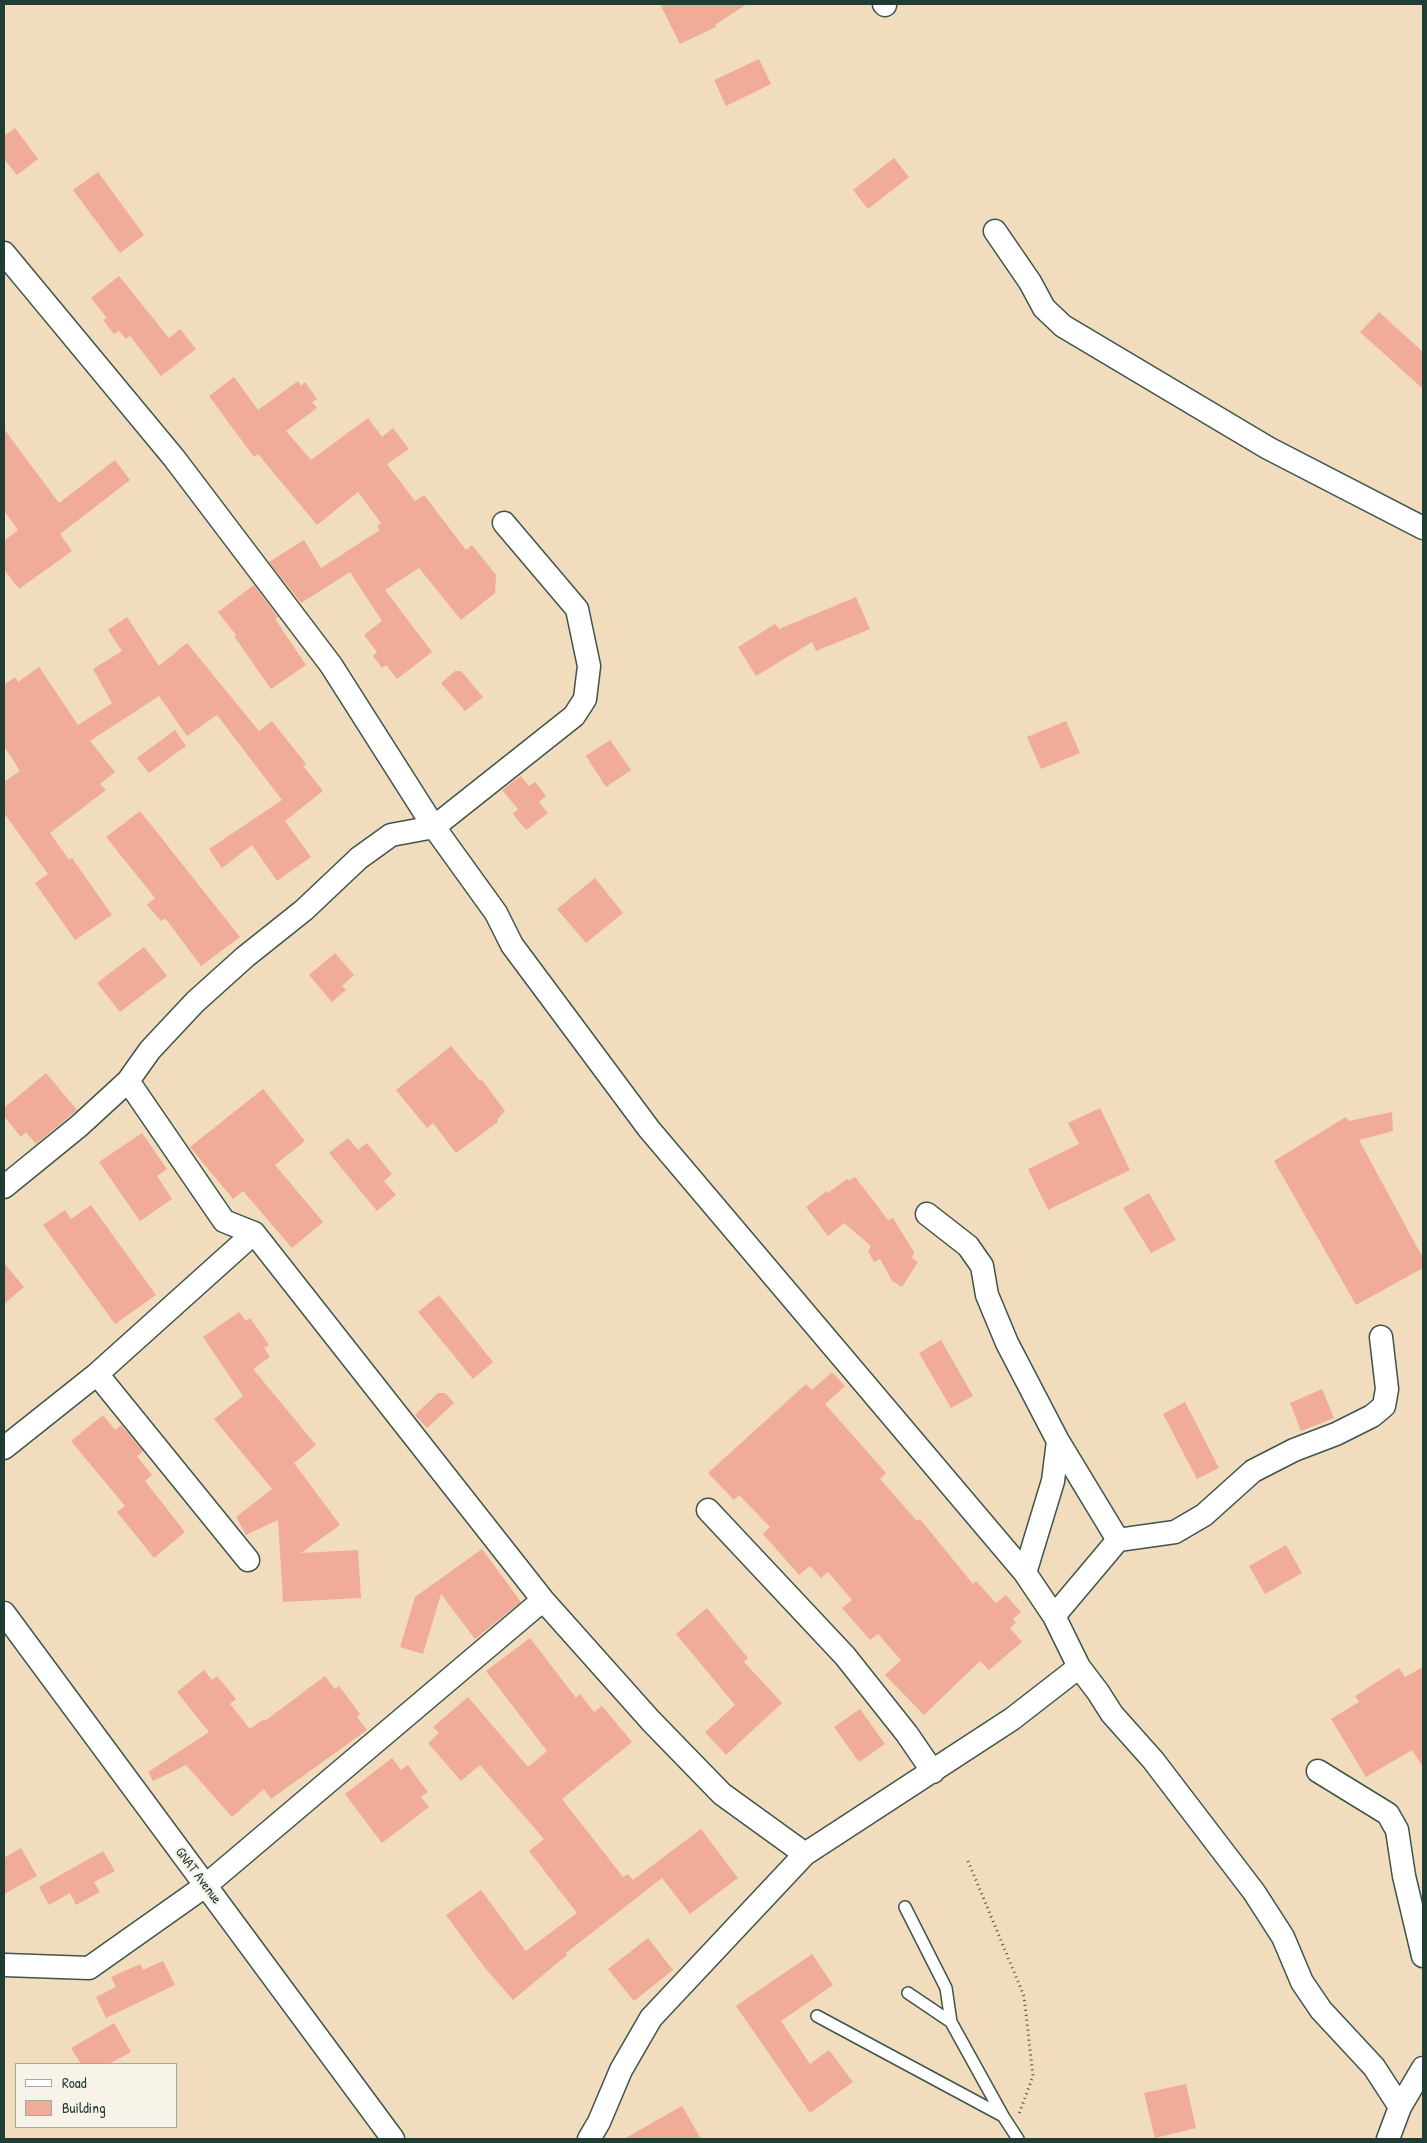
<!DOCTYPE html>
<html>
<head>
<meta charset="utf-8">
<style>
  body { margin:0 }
  #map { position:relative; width:1427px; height:2143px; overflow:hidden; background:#f1dcbd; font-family:"Patrick Hand",sans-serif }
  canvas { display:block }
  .frame { position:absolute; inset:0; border:5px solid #1f3d34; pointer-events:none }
  .legend { position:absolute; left:15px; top:2063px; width:162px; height:65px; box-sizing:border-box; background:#f7f3e8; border:1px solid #a1aaa0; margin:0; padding:6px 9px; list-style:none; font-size:15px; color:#1f3d34 }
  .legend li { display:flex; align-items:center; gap:10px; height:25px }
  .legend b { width:25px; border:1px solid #a1aaa0 }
</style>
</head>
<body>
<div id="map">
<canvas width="1427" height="2143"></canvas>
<div class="frame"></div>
<ul class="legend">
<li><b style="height:6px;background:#fff"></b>Road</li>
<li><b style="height:14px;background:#f0ac98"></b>Building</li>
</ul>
</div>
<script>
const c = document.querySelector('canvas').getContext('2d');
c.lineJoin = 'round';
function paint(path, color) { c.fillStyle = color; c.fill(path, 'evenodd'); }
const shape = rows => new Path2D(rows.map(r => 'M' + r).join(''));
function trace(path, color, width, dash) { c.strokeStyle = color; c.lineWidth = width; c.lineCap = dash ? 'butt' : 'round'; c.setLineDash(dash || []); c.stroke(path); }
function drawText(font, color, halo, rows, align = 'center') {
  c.font = font + ' "Patrick Hand",sans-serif'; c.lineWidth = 5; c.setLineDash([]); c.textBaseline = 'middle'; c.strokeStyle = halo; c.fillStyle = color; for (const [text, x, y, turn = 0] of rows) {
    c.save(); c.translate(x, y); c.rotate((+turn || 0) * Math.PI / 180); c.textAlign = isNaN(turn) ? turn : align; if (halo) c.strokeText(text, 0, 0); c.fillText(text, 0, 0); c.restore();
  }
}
paint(shape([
  [660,4,747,4,715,25,716,27,680,44],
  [759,59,771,84,726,106,714,80],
  [15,128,38,159,17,175,4,159,4,136],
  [894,158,909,177,868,209,853,190],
  [98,172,144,235,120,253,73,190],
  [119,276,169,338,180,329,196,349,161,376,130,336,126,339,119,331,114,334,103,320,107,318,91,298],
  [1379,312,1423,352,1423,389,1360,332],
  [234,377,258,410,298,381,301,386,305,382,317,399,312,402,317,408,286,431,311,460,368,418,382,437,393,428,409,449,387,464,415,501,424,495,466,550,472,545,496,575,495,593,461,620,419,568,385,590,432,652,397,679,386,665,382,668,373,656,377,652,364,635,382,621,350,572,301,603,269,562,304,540,321,568,380,530,377,526,381,523,358,492,317,525,258,454,254,457,209,396],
  [4,429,59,503,115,460,130,480,60,534,72,551,19,589,4,569,4,541,18,530,4,511],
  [254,585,278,617,275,619,306,665,271,689,234,636,236,635,218,612],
  [856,597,870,629,816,651,812,642,756,676,738,647,775,624,779,629],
  [127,617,159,666,187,643,259,731,272,721,306,764,303,766,323,791,285,821,311,857,277,881,252,845,222,868,209,849,282,800,217,715,187,736,159,696,90,741,115,772,100,784,106,790,50,833,69,860,72,858,112,915,75,940,35,883,48,874,4,813,4,782,20,771,4,746,4,685,15,677,18,682,39,667,78,725,112,703,93,669,122,651,108,630],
  [455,671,461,671,483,697,465,711,441,683],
  [1066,721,1080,753,1041,769,1027,737],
  [175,730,186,746,149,773,137,758],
  [610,740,631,770,606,787,586,756],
  [521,776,529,786,535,782,546,796,539,802,548,813,526,830,513,814,518,809,502,790],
  [140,811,240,937,201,966,165,918,161,921,147,905,155,898,106,837],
  [595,878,623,913,586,943,557,909],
  [144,947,167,976,120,1012,97,983],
  [335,953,354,975,342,986,346,990,332,1002,309,975],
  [451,1046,480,1081,482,1080,505,1111,497,1120,498,1122,456,1153,433,1123,427,1128,396,1090],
  [46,1073,77,1110,36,1144,26,1132,21,1137,4,1116,4,1108],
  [263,1089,305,1141,275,1165,323,1222,292,1248,243,1191,233,1199,190,1147],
  [1100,1108,1130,1170,1048,1210,1028,1169,1079,1144,1068,1123],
  [1392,1112,1393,1131,1359,1140,1423,1258,1423,1268,1356,1305,1274,1161,1346,1117,1349,1121],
  [142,1133,167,1169,157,1176,172,1199,140,1221,99,1162],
  [348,1138,358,1150,367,1143,392,1174,384,1181,396,1195,377,1211,329,1153],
  [855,1177,888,1220,893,1218,914,1252,912,1258,918,1262,902,1287,892,1281,880,1259,874,1262,868,1251,871,1246,844,1223,828,1236,806,1207,827,1191,828,1193,847,1179,849,1181],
  [1149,1193,1176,1240,1151,1253,1123,1208],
  [91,1205,156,1295,115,1324,43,1225,65,1210,71,1219],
  [4,1263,24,1287,4,1304],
  [439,1295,493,1362,473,1379,418,1312],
  [239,1312,246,1321,250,1318,269,1345,264,1348,270,1357,253,1369,316,1445,294,1463,340,1525,301,1553,358,1550,361,1598,283,1602,278,1520,246,1535,236,1517,272,1489,214,1419,243,1396,203,1337],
  [941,1340,973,1396,951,1408,919,1353],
  [832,1372,845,1386,825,1404,886,1473,880,1479,917,1521,920,1519,973,1584,976,1581,996,1603,1006,1595,1021,1612,1013,1619,1016,1623,1010,1628,1022,1642,989,1670,980,1661,924,1715,885,1675,901,1660,878,1634,870,1640,842,1608,852,1600,828,1572,821,1578,810,1566,799,1575,763,1534,770,1527,739,1495,734,1500,708,1473,806,1384,812,1390],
  [1322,1389,1334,1418,1301,1431,1290,1403],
  [438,1393,445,1393,454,1403,427,1428,415,1415],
  [1185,1402,1219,1468,1197,1479,1163,1414],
  [103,1415,115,1430,121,1425,143,1451,137,1456,152,1475,145,1481,185,1532,154,1558,117,1512,125,1506,71,1441],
  [1286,1545,1302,1573,1265,1594,1249,1566],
  [482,1549,521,1602,475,1639,441,1594,423,1654,400,1647,415,1597],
  [707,1608,748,1658,744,1662,782,1703,726,1755,705,1732,735,1705,676,1634],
  [530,1638,576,1698,580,1694,594,1712,602,1706,632,1742,562,1799,623,1877,628,1874,633,1880,701,1829,738,1878,690,1914,662,1878,566,1953,567,1955,513,2000,485,1968,446,1915,481,1890,526,1951,577,1913,529,1851,544,1839,480,1765,461,1781,428,1743,439,1733,433,1727,468,1697,528,1767,547,1751,486,1671],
  [1423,1667,1423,1767,1412,1750,1366,1777,1331,1719,1359,1702,1355,1696,1399,1668,1405,1677],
  [204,1670,212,1680,217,1676,236,1699,230,1704,250,1729,264,1719,265,1721,325,1676,335,1689,339,1686,360,1714,357,1717,367,1730,271,1799,264,1789,232,1817,186,1765,153,1781,148,1772,209,1732,177,1692],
  [860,1709,885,1744,859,1762,834,1727],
  [392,1758,401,1770,408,1765,418,1779,428,1792,421,1797,429,1807,382,1843,345,1794],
  [21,1848,37,1876,4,1894,4,1858],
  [103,1851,115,1871,94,1882,100,1892,76,1905,70,1893,49,1905,39,1887],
  [648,1938,673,1970,634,2001,608,1969],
  [812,1954,833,1985,781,2021,810,2064,829,2050,853,2082,810,2113,736,2006],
  [163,1961,175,1985,106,2018,96,1997,116,1987,111,1977,140,1964,143,1970],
  [114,2023,131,2052,109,2064,81,2064,71,2048],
  [1186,2084,1196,2128,1155,2138,1144,2093],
  [682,2106,701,2139,624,2139]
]), '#f0ac98');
const lane = shape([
  [905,1907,946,1988,951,2022],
  [908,1993,951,2022,1003,2116],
  [817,2016,1003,2116,1018,2139]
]);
const street = shape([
  [884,4,885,5],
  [995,231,1030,282,1044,308,1063,326,1268,448,1423,528],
  [4,253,174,458,331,665,434,827,496,913,512,945,649,1129,1025,1573,1054,1616,1079,1667,1012,1719,805,1854,651,2018,621,2070,599,2122,589,2139],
  [128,1081,224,1221,254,1233,543,1600,651,1721,722,1794,805,1854],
  [4,1187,79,1126,128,1081,150,1050,195,1002,245,957,304,910,359,858,391,835,434,827,574,716,585,699,589,666,577,609,504,523],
  [927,1214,968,1246,982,1266,987,1295,1007,1343,1058,1441,1118,1540,1054,1616],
  [97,1374,248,1560],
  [4,1448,97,1374,254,1233],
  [708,1510,845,1656,907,1734,933,1772],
  [1118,1540,1175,1532,1204,1515,1253,1471,1294,1450,1336,1434,1372,1416,1384,1406,1387,1389,1381,1337],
  [1025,1573,1053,1481,1058,1441],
  [4,1613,393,2139],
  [1079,1667,1098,1692,1112,1714,1153,1760,1254,1892,1283,1937,1302,1982,1321,2010,1374,2067,1400,2107],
  [1318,1771,1388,1814,1397,1830,1404,1876,1423,1956],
  [5,1965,89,1968,205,1886,543,1600],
  [1388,2139,1400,2107,1423,2068]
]);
trace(lane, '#3e5549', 14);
trace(street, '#3e5549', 25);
trace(shape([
  [968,1861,1024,1996,1033,2076,1019,2114]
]), '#3e5549', 3, [1, 4]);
trace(lane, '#fff', 11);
trace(street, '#fff', 22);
drawText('14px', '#1f3d34', '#f7f3e8', [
  ["GNAT Avenue",198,1876,53]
]);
</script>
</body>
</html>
